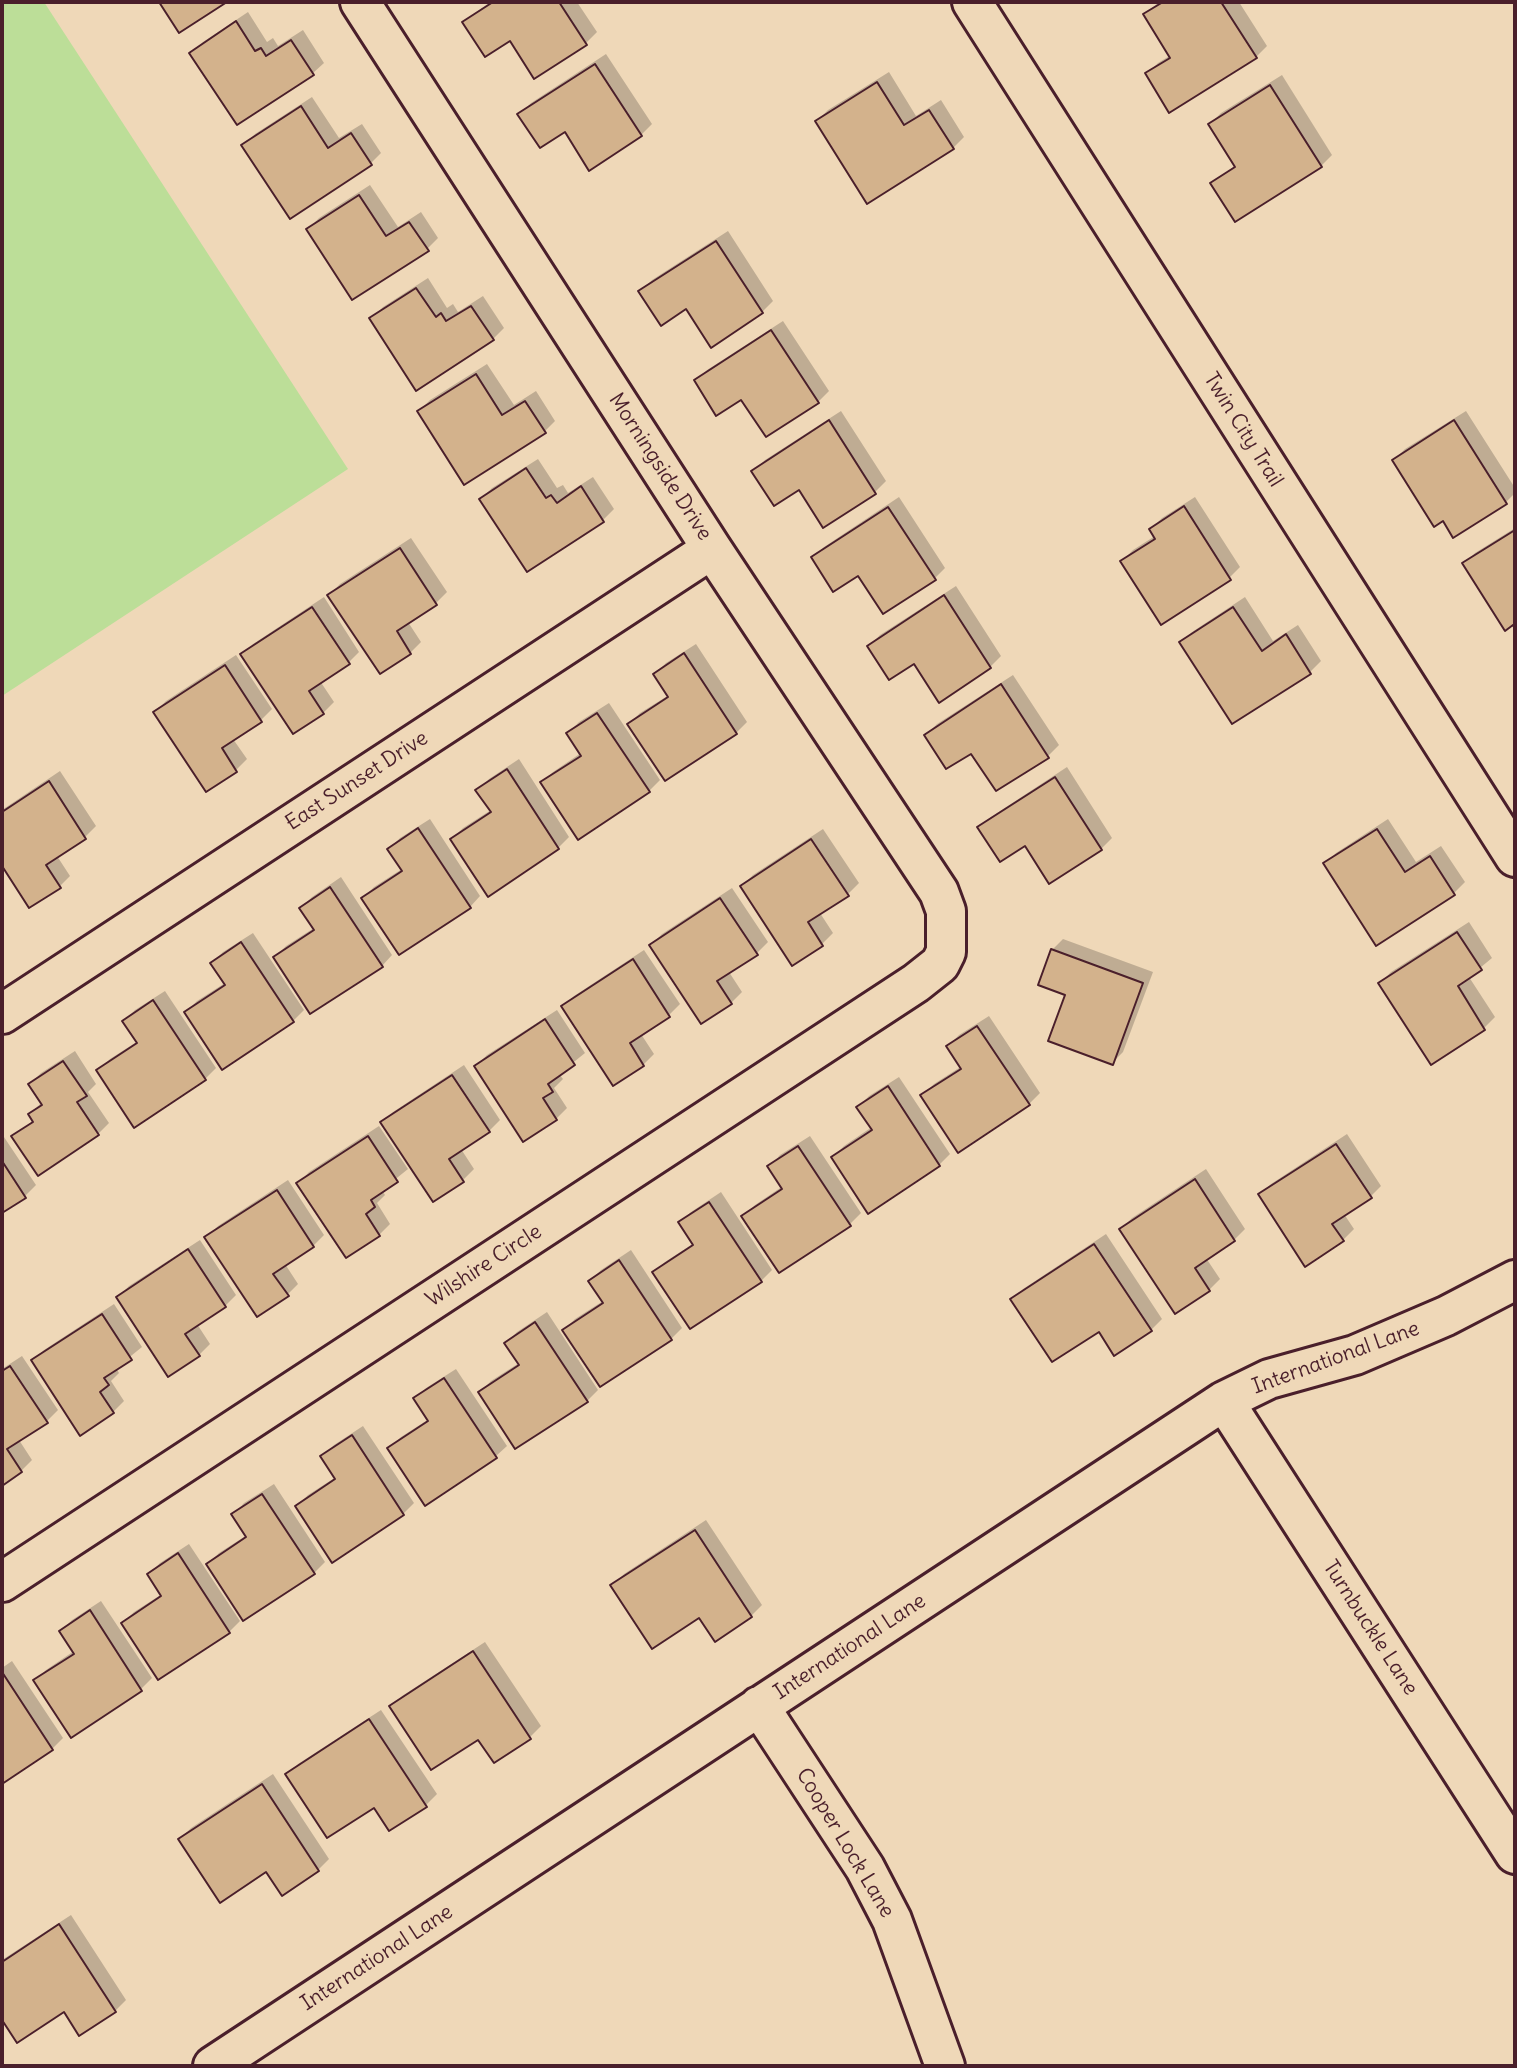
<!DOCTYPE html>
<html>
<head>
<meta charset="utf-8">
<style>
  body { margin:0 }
  #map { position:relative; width:1517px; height:2068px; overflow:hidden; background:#efd8b8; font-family:Delius,sans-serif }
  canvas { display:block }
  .frame { position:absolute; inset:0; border:4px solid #4a1f2b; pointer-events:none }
</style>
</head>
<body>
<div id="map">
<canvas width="1517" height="2068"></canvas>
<div class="frame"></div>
</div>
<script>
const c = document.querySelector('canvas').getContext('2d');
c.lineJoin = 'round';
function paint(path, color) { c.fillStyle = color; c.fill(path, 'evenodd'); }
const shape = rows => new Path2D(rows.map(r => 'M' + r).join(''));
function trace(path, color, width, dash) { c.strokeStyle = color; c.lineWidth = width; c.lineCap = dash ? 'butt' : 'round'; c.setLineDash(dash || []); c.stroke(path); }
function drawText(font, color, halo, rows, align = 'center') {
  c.font = font + ' Delius,sans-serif'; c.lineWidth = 6; c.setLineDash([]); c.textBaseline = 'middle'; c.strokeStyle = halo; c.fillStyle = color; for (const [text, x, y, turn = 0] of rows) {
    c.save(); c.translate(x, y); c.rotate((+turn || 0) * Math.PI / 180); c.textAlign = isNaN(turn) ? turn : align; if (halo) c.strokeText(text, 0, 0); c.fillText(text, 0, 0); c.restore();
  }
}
paint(shape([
  [2,2,44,2,348,469,2,696]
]), '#bcde98');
paint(shape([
  [490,2,577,2,597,32,586,43,535,76,510,38,464,22],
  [1159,2,1239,2,1267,46,1256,57,1147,74,1158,63,1171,55,1145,14],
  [248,12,267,42,273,38,278,46,303,30,324,63,313,73,192,53,203,42],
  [606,54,652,124,641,135,565,130,520,114,531,103],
  [889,72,916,116,941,100,964,137,953,148,817,121,828,110],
  [1282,75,1332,155,1321,166,1212,183,1236,165,1210,124,1221,113],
  [312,97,339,138,362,124,381,153,370,164,244,145,255,134],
  [370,185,398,227,421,212,438,238,427,249,308,229,319,218],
  [728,231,773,301,762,312,641,291,652,280],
  [428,278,447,308,453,304,458,312,483,296,504,328,493,339,372,318,383,307],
  [783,321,829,391,818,402,741,397,696,381,707,370],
  [487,364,514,405,536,391,555,421,544,432,419,411,430,400],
  [841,411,886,481,875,492,824,525,799,487,754,471,765,460],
  [1466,411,1515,488,1515,493,1506,502,1454,535,1443,519,1394,460,1405,449],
  [538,459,557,488,563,485,568,493,593,477,614,509,603,520,527,570,481,499,492,488],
  [899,497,945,568,934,579,813,557,824,547],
  [1195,497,1240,567,1229,578,1122,561,1133,550,1155,536,1151,529,1162,518],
  [1515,528,1515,625,1464,564,1475,553],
  [411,538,447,592,436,603,408,622,421,642,410,653,329,595,340,584],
  [956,586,1001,656,990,667,869,646,880,635],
  [324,597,359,652,348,663,320,681,334,702,323,713,293,732,243,655,253,644],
  [1245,597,1273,641,1298,625,1321,661,1310,672,1232,722,1181,643,1192,632],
  [696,644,747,722,736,733,665,779,629,724,640,713,669,695,655,674,666,663],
  [236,655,272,709,261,720,233,739,247,759,236,770,155,712,166,701],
  [1013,675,1059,745,1048,756,972,751,926,735,937,724],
  [609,703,660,780,649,791,542,783,553,772,581,753,568,733,579,722],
  [519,759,569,837,558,848,488,894,452,839,463,828,491,810,478,790,489,779],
  [1067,767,1112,838,1101,849,980,828,991,817],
  [60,771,96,826,85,837,57,856,70,876,59,887,30,906,2,863,2,810],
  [430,819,480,896,470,907,363,898,374,887,402,869,389,849,400,838],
  [1388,819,1416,862,1441,846,1465,882,1454,893,1325,864,1336,853],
  [823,829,859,883,848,894,820,913,833,933,822,944,793,964,742,886,753,875],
  [341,877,392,955,382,966,275,957,286,946,314,928,301,908,312,897],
  [732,888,768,942,757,953,729,972,742,992,731,1003,651,945,662,934],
  [1469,922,1492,958,1469,977,1495,1017,1484,1028,1431,1062,1380,983,1391,972],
  [253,933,304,1010,293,1021,186,1012,197,1001,225,983,212,963,223,952],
  [1063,939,1153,972,1123,1052,1112,1063,1067,994,1052,950],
  [644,950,680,1004,669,1015,641,1034,654,1054,643,1065,614,1084,563,1007,574,996],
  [165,991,216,1068,205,1079,99,1070,110,1059,138,1041,124,1021,135,1010],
  [557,1010,585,1053,559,1074,563,1079,554,1088,567,1108,556,1119,524,1139,476,1066,487,1055],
  [989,1016,1040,1093,1029,1104,923,1095,934,1084,962,1066,948,1046,959,1035],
  [75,1051,96,1084,88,1092,109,1123,98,1134,38,1174,13,1137,34,1120,30,1114,41,1103,30,1084,41,1073],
  [464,1065,500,1120,489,1131,461,1149,474,1169,463,1180,434,1200,382,1123,393,1112],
  [899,1077,950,1154,939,1165,833,1157,844,1146,872,1127,858,1107,869,1096],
  [379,1126,408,1169,382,1190,385,1195,377,1203,390,1224,379,1235,299,1183,309,1172],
  [2,1134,36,1185,25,1196,2,1211],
  [1347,1134,1381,1186,1370,1197,1344,1214,1354,1229,1343,1240,1260,1195,1271,1184],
  [810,1136,861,1213,850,1224,744,1216,755,1205,783,1186,770,1166,780,1155],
  [1206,1169,1245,1229,1234,1240,1206,1258,1220,1279,1209,1290,1121,1229,1132,1218],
  [288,1180,324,1235,313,1246,285,1264,298,1284,287,1295,207,1237,218,1226],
  [721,1192,772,1270,761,1281,654,1272,665,1262,694,1243,680,1222,691,1212],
  [1106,1234,1162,1319,1151,1330,1099,1330,1013,1300,1023,1289],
  [200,1240,236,1295,225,1306,197,1324,210,1344,199,1355,118,1297,129,1286],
  [631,1250,682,1328,671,1339,564,1330,575,1319,603,1301,590,1281,601,1270],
  [114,1304,142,1347,116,1368,119,1373,111,1381,124,1401,113,1412,33,1361,44,1350],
  [547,1312,598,1390,587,1401,480,1392,491,1381,519,1363,506,1343,517,1332],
  [22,1356,58,1410,47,1421,19,1440,32,1460,21,1471,2,1484,2,1369],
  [456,1369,507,1446,496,1456,426,1503,390,1448,401,1437,429,1419,415,1399,426,1388],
  [363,1426,414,1503,403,1514,333,1560,297,1506,308,1495,336,1477,323,1456,334,1445],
  [274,1484,325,1562,314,1573,244,1619,208,1564,219,1553,247,1535,234,1514,244,1503],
  [706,1520,762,1605,751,1616,613,1585,624,1574],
  [189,1544,240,1621,229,1632,123,1623,134,1612,162,1594,149,1574,160,1563],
  [101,1601,152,1678,141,1689,71,1735,35,1681,46,1670,74,1651,61,1631,72,1620],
  [485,1642,541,1726,530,1737,479,1737,392,1707,402,1696],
  [12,1661,63,1738,52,1749,2,1782,2,1668],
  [381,1710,437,1794,426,1805,374,1805,287,1775,298,1764],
  [273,1774,329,1859,318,1870,180,1839,191,1828],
  [71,1915,126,2000,115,2011,80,2034,64,2010,17,2041,2,2017,2,1960]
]), '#0003');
const building = shape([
  [159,2,227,2,179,33,159,2],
  [493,2,559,2,587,45,534,79,510,41,485,57,462,22,493,2],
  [1163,2,1221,2,1257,58,1169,113,1145,73,1170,58,1143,14,1163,2],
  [236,21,255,51,261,48,266,56,291,40,314,75,237,125,189,53,236,21],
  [595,64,642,136,589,171,565,132,540,148,517,114,595,64],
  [877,82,904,125,929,110,954,149,867,204,815,121,877,82],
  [1270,85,1322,167,1235,222,1210,183,1235,167,1208,124,1270,85],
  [301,106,328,148,351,133,372,165,290,219,241,145,301,106],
  [359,195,386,236,409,222,429,251,352,300,306,229,359,195],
  [716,241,763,313,711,348,686,309,661,326,638,291,716,241],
  [416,288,436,317,441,313,446,321,471,306,494,340,416,391,369,318,416,288],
  [771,330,819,403,766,437,741,400,716,416,694,380,771,330],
  [476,374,502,415,525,401,546,433,464,485,417,411,476,374],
  [829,420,876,494,823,528,799,490,774,506,751,471,829,420],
  [1454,420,1507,504,1453,538,1443,521,1434,527,1392,460,1454,420],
  [526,468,546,498,551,495,557,503,581,486,604,522,527,572,479,499,526,468],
  [1184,506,1231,580,1161,625,1120,561,1155,539,1149,529,1184,506],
  [888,507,936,580,883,614,858,576,833,592,811,557,888,507],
  [1515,530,1515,629,1513,625,1505,631,1462,563,1515,530],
  [400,548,437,605,397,631,411,654,380,674,327,595,400,548],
  [944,595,991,668,939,703,914,664,889,680,867,646,944,595],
  [312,607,350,664,309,691,324,714,293,734,240,654,312,607],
  [1233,607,1262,651,1286,634,1311,674,1232,724,1179,642,1233,607],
  [684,653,737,734,665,781,627,724,668,697,653,674,684,653],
  [225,665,262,722,222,748,237,772,206,792,153,712,225,665],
  [1001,684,1049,758,996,791,971,754,946,769,924,735,1001,684],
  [597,713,650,792,578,840,540,782,581,756,566,733,597,713],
  [507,769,559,849,488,897,450,839,491,812,475,790,507,769],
  [1055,777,1102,850,1049,884,1025,846,1000,862,977,827,1055,777],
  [49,781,86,839,46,865,61,888,29,908,2,866,2,812,49,781],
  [418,828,471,908,399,955,361,898,402,871,387,849,418,828],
  [1377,829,1405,872,1430,856,1455,895,1376,946,1323,863,1377,829],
  [811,839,849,896,808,922,823,946,792,966,740,886,811,839],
  [330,887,383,967,310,1014,273,957,314,930,299,908,330,887],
  [720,898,758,955,717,981,732,1004,701,1024,649,945,720,898],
  [1457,932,1482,970,1458,986,1485,1030,1431,1065,1378,983,1457,932],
  [241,942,294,1022,222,1070,184,1012,225,985,210,963,241,942],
  [1051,949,1143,983,1113,1065,1048,1041,1065,995,1038,985,1051,949],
  [633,959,670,1017,630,1043,644,1066,613,1086,561,1006,633,959],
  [153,1000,206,1080,134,1128,96,1070,137,1043,122,1021,153,1000],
  [545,1019,575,1065,548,1084,553,1092,543,1098,557,1120,523,1142,474,1066,545,1019],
  [977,1026,1030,1105,958,1153,920,1095,961,1069,946,1046,977,1026],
  [63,1061,87,1096,77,1102,99,1135,38,1176,11,1136,33,1122,28,1114,42,1105,28,1084,63,1061],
  [452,1075,490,1132,449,1159,464,1182,433,1202,380,1122,452,1075],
  [888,1086,940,1166,868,1214,831,1157,872,1130,856,1107,888,1086],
  [368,1136,398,1182,371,1200,375,1207,366,1214,380,1236,346,1258,296,1183,368,1136],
  [1336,1144,1372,1198,1332,1224,1344,1241,1305,1267,1258,1194,1336,1144],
  [798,1146,851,1226,779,1273,741,1216,782,1189,767,1166,798,1146],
  [2,1161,26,1198,2,1213,2,1161],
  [1195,1179,1235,1241,1195,1268,1210,1291,1175,1314,1119,1229,1195,1179],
  [277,1190,314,1247,273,1274,289,1296,257,1317,204,1237,277,1190],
  [709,1202,762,1282,690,1329,652,1272,693,1245,678,1222,709,1202],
  [1094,1244,1152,1331,1114,1356,1099,1332,1052,1362,1010,1299,1094,1244],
  [188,1249,226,1307,185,1334,200,1356,168,1377,116,1297,188,1249],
  [619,1260,672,1340,600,1387,562,1330,603,1303,588,1281,619,1260],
  [102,1314,132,1360,104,1378,109,1385,100,1392,114,1413,80,1436,31,1360,102,1314],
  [535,1322,588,1402,515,1449,478,1392,519,1365,504,1343,535,1322],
  [10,1366,48,1423,7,1449,22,1472,2,1486,2,1371,10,1366],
  [444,1378,497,1458,425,1506,387,1448,428,1421,413,1398,444,1378],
  [352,1435,404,1515,332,1563,295,1506,335,1479,320,1456,352,1435],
  [262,1494,315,1574,243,1621,206,1564,246,1537,231,1514,262,1494],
  [695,1530,752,1617,715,1642,699,1618,652,1649,610,1585,695,1530],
  [178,1553,230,1633,158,1680,121,1623,161,1596,147,1574,178,1553],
  [90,1610,142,1691,71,1738,33,1680,74,1654,59,1631,90,1610],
  [473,1651,531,1739,494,1763,478,1740,431,1770,389,1706,473,1651],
  [2,1672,53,1750,2,1784,2,1672],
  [369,1719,427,1807,389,1831,374,1808,327,1838,285,1774,369,1719],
  [262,1784,319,1871,282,1896,266,1872,220,1903,178,1839,262,1784],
  [59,1924,116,2012,79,2036,64,2012,17,2043,2,2020,2,1962,59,1924]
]);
paint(building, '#d3b28c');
trace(building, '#4a1f2b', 2);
const minor = shape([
  [972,2,1515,857],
  [2,1014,712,549],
  [1224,1401,1515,1854],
  [2,1582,916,983,940,964,946,952,946,911,939,892,712,549,360,2],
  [759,1706,865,1868,892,1920,945,2066],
  [213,2066,1224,1401,1269,1379,1355,1355,1446,1316,1515,1280]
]);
trace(minor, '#4a1f2b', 44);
trace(minor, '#efd8b8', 38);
drawText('21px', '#4a1f2b', '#efd8b8', [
  ["Twin City Trail",1243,430,58],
  ["Morningside Drive",660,467,57],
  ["East Sunset Drive",357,781,-33],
  ["Wilshire Circle",484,1266,-33],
  ["International Lane",1336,1358,-20],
  ["Turnbuckle Lane",1370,1628,57],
  ["International Lane",850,1647,-33],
  ["Cooper Lock Lane",845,1843,59],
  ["International Lane",377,1958,-33]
]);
</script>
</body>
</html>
